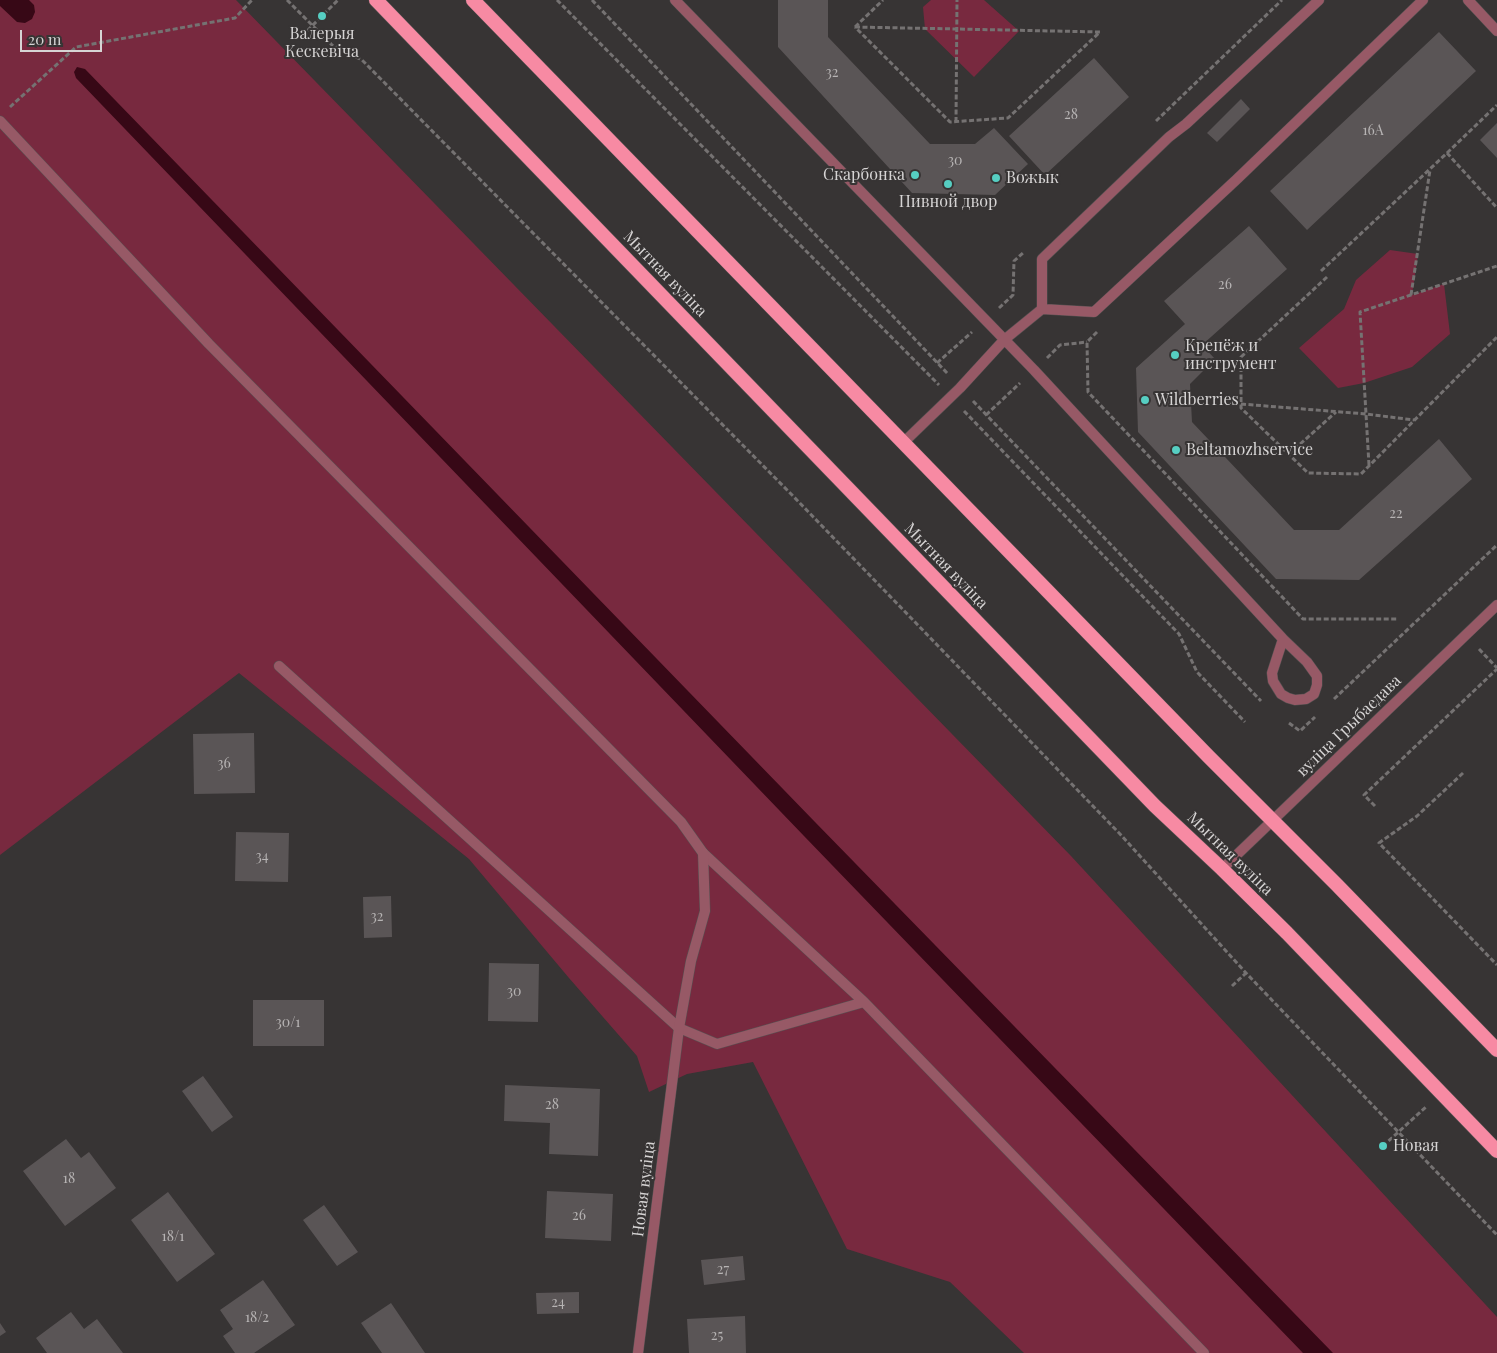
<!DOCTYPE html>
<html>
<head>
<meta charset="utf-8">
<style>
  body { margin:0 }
  #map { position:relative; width:1497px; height:1353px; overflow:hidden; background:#373434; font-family:"Playfair Display",serif }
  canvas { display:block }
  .scale { position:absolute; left:20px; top:30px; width:82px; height:22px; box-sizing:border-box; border:2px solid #d6d4d4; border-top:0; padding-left:6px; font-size:15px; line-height:18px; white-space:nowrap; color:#d6d4d4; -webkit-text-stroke:4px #373434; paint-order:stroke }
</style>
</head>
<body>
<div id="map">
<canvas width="1497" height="1353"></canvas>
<div class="scale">20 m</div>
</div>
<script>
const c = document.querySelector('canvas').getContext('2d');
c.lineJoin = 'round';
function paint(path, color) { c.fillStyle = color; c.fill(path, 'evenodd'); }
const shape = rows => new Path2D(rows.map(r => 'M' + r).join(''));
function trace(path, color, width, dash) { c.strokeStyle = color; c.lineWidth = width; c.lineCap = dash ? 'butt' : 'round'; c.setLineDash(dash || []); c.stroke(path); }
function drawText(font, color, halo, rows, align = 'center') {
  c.font = font + ' "Playfair Display",serif'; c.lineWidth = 4; c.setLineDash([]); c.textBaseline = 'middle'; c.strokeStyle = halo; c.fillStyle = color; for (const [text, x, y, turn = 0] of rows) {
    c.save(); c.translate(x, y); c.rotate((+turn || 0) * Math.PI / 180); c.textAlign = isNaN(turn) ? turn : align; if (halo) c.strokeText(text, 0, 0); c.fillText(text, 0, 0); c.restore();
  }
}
paint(shape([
  [0,0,236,0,1071,856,1497,1317,1497,1353,1024,1353,950,1282,847,1249,753,1062,687,1074,649,1092,637,1056,569,978,469,859,239,673,0,855],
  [931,0,984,0,1019,31,974,77,925,29,923,7],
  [1390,250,1418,254,1412,295,1444,284,1450,334,1412,367,1364,383,1338,388,1299,348,1344,309,1356,280]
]), '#78293f');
paint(shape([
  [0,0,29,0,34,5,35,12,32,19,25,23,17,22,0,6],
  [77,67,85,69,815,822,1333,1353,1303,1353,804,836,76,78,74,72]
]), '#370816');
paint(shape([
  [778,0,828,0,828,37,930,144,975,144,994,128,1028,164,995,195,912,193,778,47],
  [1439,32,1476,71,1307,230,1270,191],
  [1094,58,1129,97,1045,175,1009,136],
  [1241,99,1250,109,1217,142,1207,133],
  [1497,123,1497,158,1480,140],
  [1249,226,1287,269,1202,345,1215,359,1190,384,1192,422,1294,530,1339,530,1439,439,1472,479,1359,580,1276,579,1138,432,1136,368,1185,324,1164,301],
  [254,733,255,793,194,794,193,734],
  [236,832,289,833,288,882,235,881],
  [391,896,392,937,364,938,363,897],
  [489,963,539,964,538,1022,488,1021],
  [253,1000,324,1000,324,1046,253,1046],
  [203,1076,233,1117,212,1132,182,1091],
  [505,1085,600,1089,598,1156,549,1154,550,1123,504,1121],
  [66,1139,81,1158,89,1152,116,1188,65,1226,23,1171],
  [547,1191,613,1194,611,1241,545,1238],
  [168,1192,215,1254,177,1282,131,1220],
  [324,1205,358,1252,337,1266,303,1220],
  [743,1256,745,1280,704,1285,701,1260],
  [263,1280,295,1325,254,1353,235,1353,223,1336,233,1329,220,1310],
  [579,1292,579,1313,537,1314,536,1293],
  [391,1303,425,1353,382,1353,361,1323],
  [71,1312,84,1329,97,1319,123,1353,47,1353,36,1338],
  [745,1316,746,1353,689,1353,687,1319],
  [0,1323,6,1332,0,1336]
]), '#5a5556');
const service = shape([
  [675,0,1034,370,1283,639,1307,662,1317,676,1317,685,1314,694,1306,699,1295,700,1288,698,1281,694,1273,681,1272,673,1283,639],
  [1468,0,1497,31],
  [1042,309,1042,259,1169,137,1186,124,1319,0],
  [904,442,960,388,1004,340,1042,309,1094,312,1236,180,1423,0],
  [279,666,679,1028,717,1044,864,1002],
  [703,853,864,1002,1204,1353]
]);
const minor = shape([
  [0,121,209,344,681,822,703,853,705,911,691,961,679,1028,638,1353],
  [1222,869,1497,605]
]);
const trunk = shape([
  [376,0,1155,806,1222,869,1287,933,1497,1151],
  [473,0,1208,756,1337,885,1497,1050]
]);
trace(service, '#545151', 11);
trace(minor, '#545151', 11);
trace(trunk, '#545151', 15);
trace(shape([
  [287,0,332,45,362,60,794,497,1120,834,1246,973,1497,1235],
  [557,0,939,385],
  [592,0,948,374],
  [855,27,957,29,1100,32,1008,118,950,122,855,27],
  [855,27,883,0],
  [302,36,338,0],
  [10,107,76,47,235,18,252,0],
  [1156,121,1282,0],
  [956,122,957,0],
  [1447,153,1497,105],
  [1321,271,1447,153,1497,208],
  [1327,277,1241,357,1241,408,1308,473,1361,474,1497,337],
  [1411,295,1430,170],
  [999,308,1013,295,1014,261,1024,252],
  [1097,332,1087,342,1088,392,1303,619,1397,619],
  [1047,358,1060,345,1087,342],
  [937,363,972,332],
  [973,401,1261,701],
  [1241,404,1366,414,1414,420],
  [964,411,1179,634,1197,672,1245,722],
  [986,415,1020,383],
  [1289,454,1336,412],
  [1369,465,1360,312,1497,266],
  [1479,649,1497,668],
  [1334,699,1497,545],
  [1289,723,1300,731,1315,717],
  [1463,773,1417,816,1379,843,1497,965],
  [1375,806,1364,795,1497,669],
  [1232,986,1246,973],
  [1383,1146,1427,1106]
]), '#757272', 3, [5, 2.5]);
trace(service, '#975966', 10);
trace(minor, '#975966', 10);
trace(trunk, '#f78aa3', 14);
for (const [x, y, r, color] of [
  [322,16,5,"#56cec2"],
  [915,175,5,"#56cec2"],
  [996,178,5,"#56cec2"],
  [948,184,5,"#56cec2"],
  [1175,355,5,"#56cec2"],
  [1145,400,5,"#56cec2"],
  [1176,450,5,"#56cec2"],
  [1383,1146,5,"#56cec2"]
]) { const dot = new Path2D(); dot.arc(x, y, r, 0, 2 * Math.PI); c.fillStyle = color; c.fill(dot); trace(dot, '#373434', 2); }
drawText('14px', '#b7b4b4', null, [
  ["32",832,73],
  ["28",1071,115],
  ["16А",1373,131],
  ["30",955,161],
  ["26",1225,285],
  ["22",1396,514],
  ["36",224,764],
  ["34",262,857],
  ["32",377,917],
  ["30",514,992],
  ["30/1",288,1023],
  ["28",552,1105],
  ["18",69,1179],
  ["26",579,1216],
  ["18/1",173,1237],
  ["27",723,1270],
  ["24",558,1303],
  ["18/2",257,1318],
  ["25",717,1336]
]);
drawText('16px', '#d6d4d4', '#373434', [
  ["Валерыя",322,34,"center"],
  ["Кескевіча",322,52,"center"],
  ["Скарбонка",905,175,"right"],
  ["Вожык",1006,178],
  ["Пивной двор",948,202,"center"],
  ["Крепёж и",1185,346],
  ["инструмент",1185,364],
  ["Wildberries",1155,400],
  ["Beltamozhservice",1186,450],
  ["Новая",1393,1146]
], 'left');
drawText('16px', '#d6d4d4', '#373434', [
  ["Мытная вуліца",665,274,46],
  ["Мытная вуліца",946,566,46],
  ["вуліца Грыбаедава",1349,726,-44],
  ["Мытная вуліца",1230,854,44],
  ["Новая вуліца",644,1189,-83]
]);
</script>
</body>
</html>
